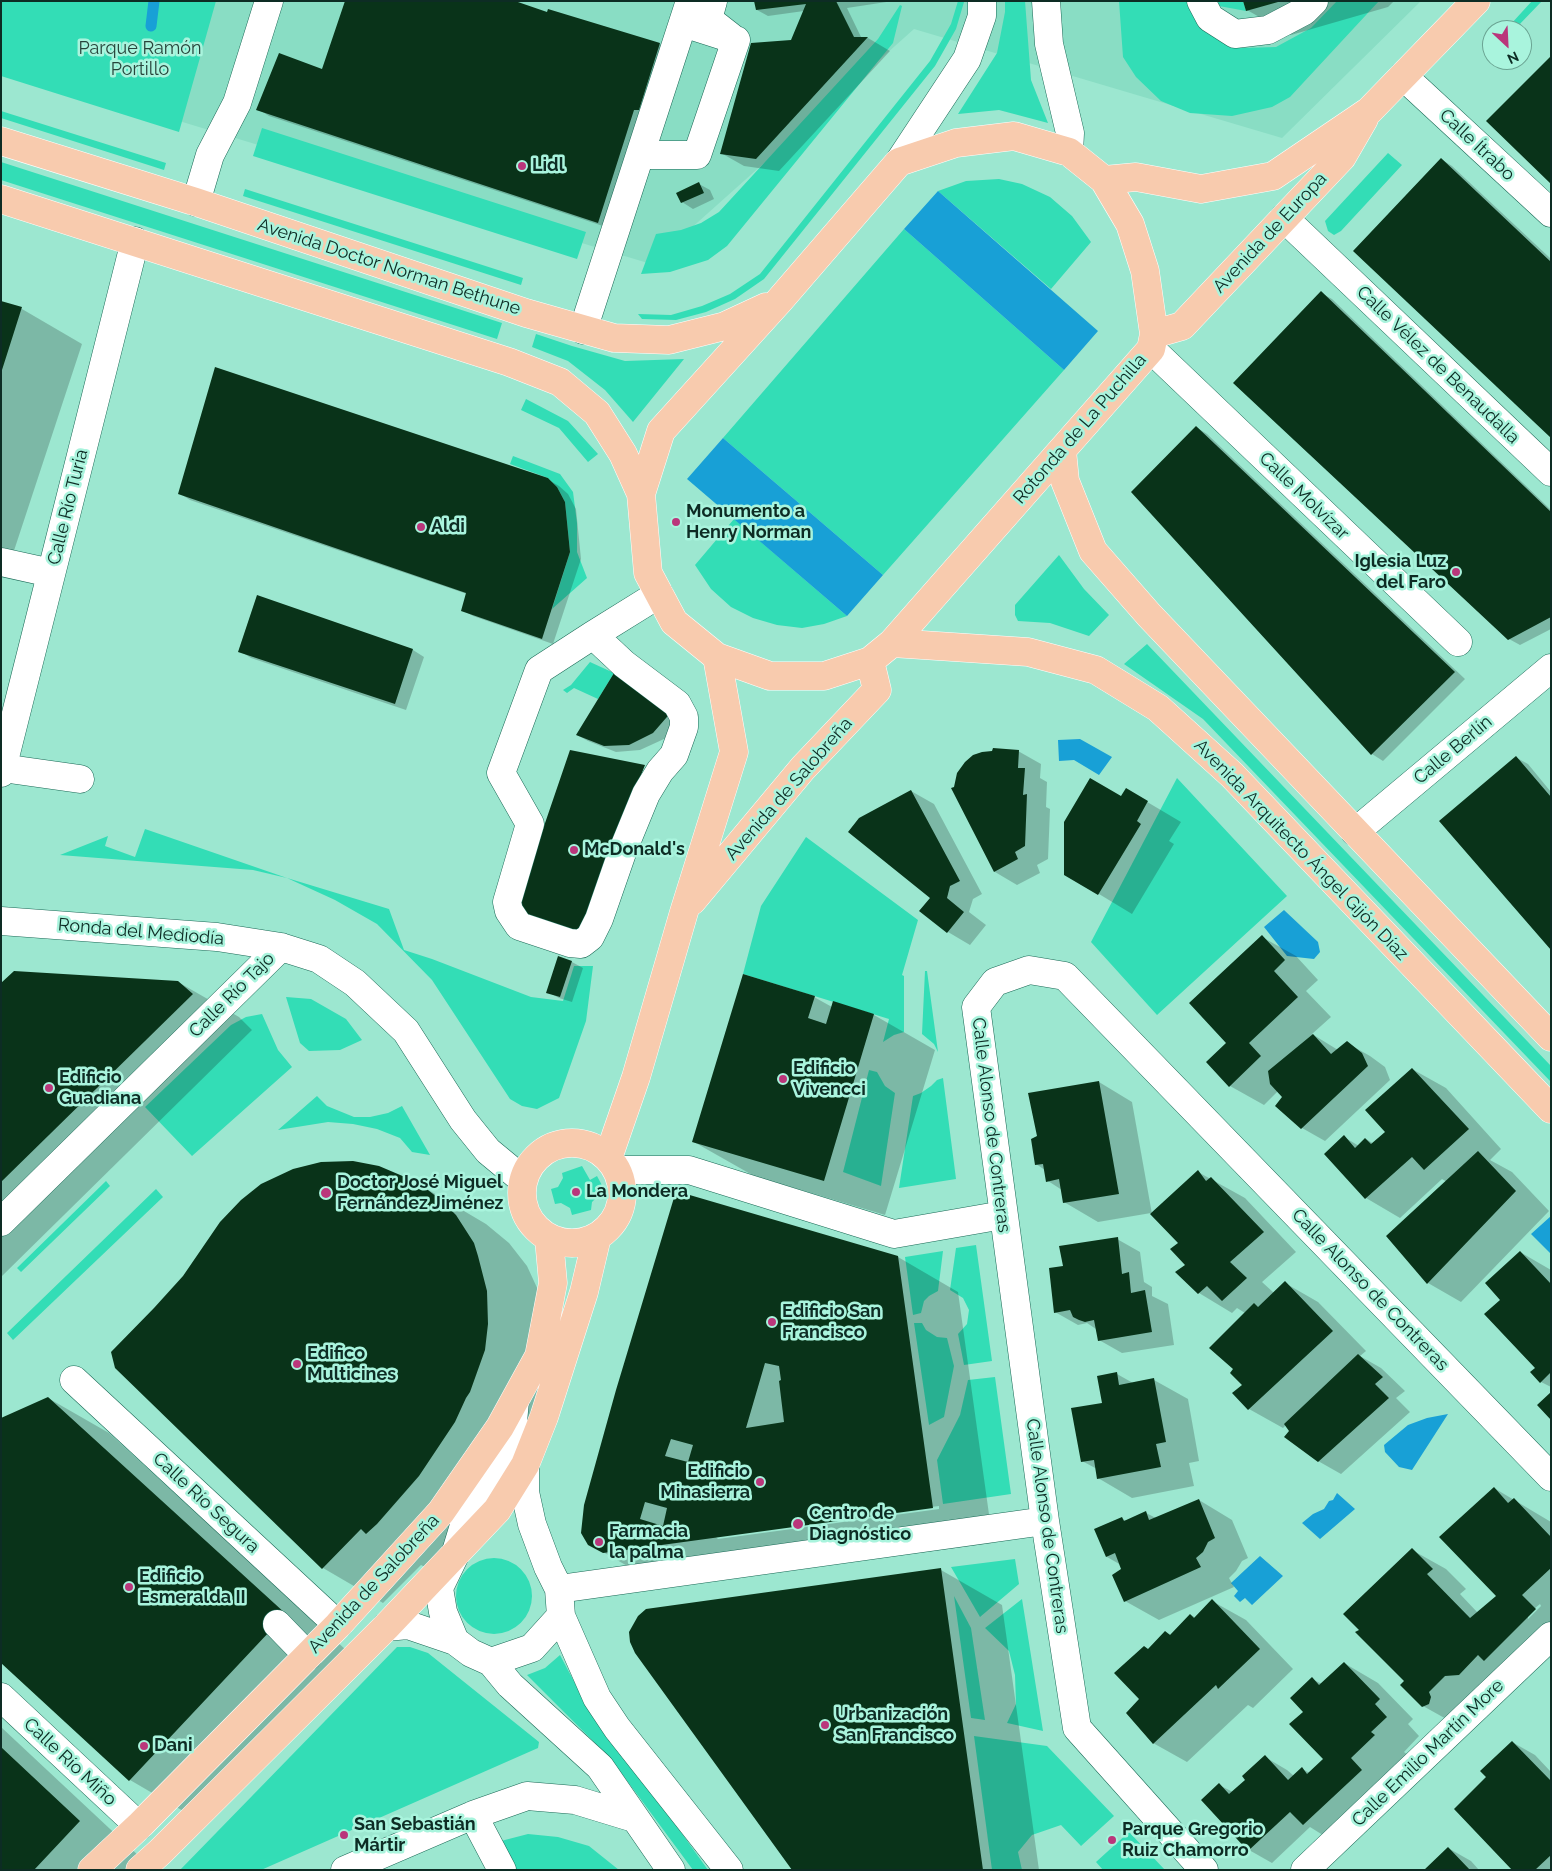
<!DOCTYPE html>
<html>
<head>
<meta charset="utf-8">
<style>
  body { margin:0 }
  #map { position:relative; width:1552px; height:1871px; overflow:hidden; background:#9ce7d0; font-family:Raleway,sans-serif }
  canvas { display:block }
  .frame { position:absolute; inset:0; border:2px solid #0d2c24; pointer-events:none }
  .north { position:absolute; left:1482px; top:20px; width:50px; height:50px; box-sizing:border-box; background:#a9f4dd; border:1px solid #6ba493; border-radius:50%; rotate:155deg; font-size:14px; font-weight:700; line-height:20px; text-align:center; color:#0d2c24 }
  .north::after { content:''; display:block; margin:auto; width:18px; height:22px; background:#ba367b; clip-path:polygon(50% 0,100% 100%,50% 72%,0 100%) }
</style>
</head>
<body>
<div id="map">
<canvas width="1552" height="1871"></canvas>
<div class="frame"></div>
<div class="north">N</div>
</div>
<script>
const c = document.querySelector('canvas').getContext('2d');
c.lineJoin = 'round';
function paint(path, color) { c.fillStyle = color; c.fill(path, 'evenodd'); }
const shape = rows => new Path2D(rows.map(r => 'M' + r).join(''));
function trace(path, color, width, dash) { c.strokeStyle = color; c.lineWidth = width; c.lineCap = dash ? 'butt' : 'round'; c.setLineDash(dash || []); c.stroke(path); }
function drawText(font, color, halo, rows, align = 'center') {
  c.font = font + ' Raleway,sans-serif'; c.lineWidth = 5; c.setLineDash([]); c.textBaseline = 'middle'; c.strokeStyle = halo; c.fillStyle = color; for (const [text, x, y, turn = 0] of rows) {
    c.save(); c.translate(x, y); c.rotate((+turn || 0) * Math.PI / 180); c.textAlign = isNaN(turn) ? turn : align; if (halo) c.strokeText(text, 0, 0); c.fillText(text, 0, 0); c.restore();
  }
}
paint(shape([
  [176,1,1421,1,1282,138,914,29,651,264,166,117]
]), '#89ddc4');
paint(shape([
  [1,1,216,1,179,132,1,76],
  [958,1,964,2,956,29,935,66,764,279,735,299,706,312,676,320,642,319,638,314,671,315,702,306,730,294,760,274,930,61,951,24],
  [1005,1,1025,1,1031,80,1048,123,999,110,958,114,997,53,1005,12],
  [1119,1,1190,1,1200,21,1221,42,1243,48,1276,47,1311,28,1337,1,1379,1,1290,97,1272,107,1232,116,1190,113,1161,101,1136,77,1123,57],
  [1218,1,1243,1,1246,11,1219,6],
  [1532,1,1542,1,1517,27,1511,24],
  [900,5,902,6,893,43,727,246,708,260,670,272,641,274,656,234,681,230,701,223,719,212,878,39],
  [1,111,166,163,164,170,1,118],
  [262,128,586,232,577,259,253,156],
  [1388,153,1402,165,1341,231,1334,235,1328,231,1325,221],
  [1,162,502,323,497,339,1,180],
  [999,179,1022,184,1050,197,1072,216,1091,242,1051,289,938,191,966,181],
  [245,189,523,278,521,285,243,196],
  [904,229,1064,370,883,575,723,438],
  [536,334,572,346,625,361,684,359,633,422,605,390,568,361,532,347],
  [526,399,568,421,598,454,588,462,559,428,521,410],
  [513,456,560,474,573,492,577,523,577,552,587,578,552,609,570,552,565,502,557,487,548,478,510,464],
  [734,519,847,616,824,624,802,628,777,625,753,618,731,607,711,589,695,565],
  [1059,555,1084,589,1109,615,1089,636,1050,623,1018,621,1015,615,1015,605],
  [1147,644,1551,1066,1551,1082,1203,719,1124,664],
  [590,662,614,673,598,699,574,688,567,693,563,690,571,685],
  [1177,778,1287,896,1157,1015,1091,942],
  [145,829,287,878,389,909,404,950,432,959,531,997,563,1001,574,966,593,966,586,1021,559,1098,537,1109,522,1106,510,1099,432,980,377,924,335,900,287,878,253,870,60,855,108,836,105,846,135,857],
  [806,837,918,920,902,975,904,976,904,1032,894,1035,883,1042,889,1019,743,974,761,906],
  [925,971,927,971,938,1052,934,1044,922,1034],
  [286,997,311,999,346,1019,362,1040,340,1050,309,1051,300,1043],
  [262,1014,278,1050,292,1067,192,1156,145,1107,231,1025,246,1017],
  [869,1070,877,1072,885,1086,895,1093,881,1186,843,1172],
  [943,1078,956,1179,899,1188,913,1096,921,1093,931,1086,937,1080],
  [317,1096,327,1106,354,1117,370,1117,388,1113,402,1106,430,1155,412,1152,400,1138,377,1129,353,1124,328,1122,278,1130],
  [582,1166,590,1180,597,1176,605,1191,598,1196,592,1202,591,1210,572,1215,570,1208,561,1203,555,1204,551,1189,558,1187,563,1178,562,1173],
  [106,1181,110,1186,21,1272,17,1268],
  [156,1189,163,1197,13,1340,7,1333],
  [976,1245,992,1361,964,1365,958,1334,967,1324,969,1310,963,1298,950,1290,956,1248],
  [943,1251,938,1291,929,1296,924,1301,921,1313,913,1315,905,1257],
  [914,1323,922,1323,926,1330,937,1337,947,1338,954,1366,944,1417,929,1425],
  [995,1377,1011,1494,943,1504,937,1460,960,1415,968,1380],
  '456 1596a38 38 0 1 1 76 0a38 38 0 1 1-76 0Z',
  [1015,1559,1019,1584,980,1617,951,1567],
  [954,1596,971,1628,985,1720,971,1718],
  [1022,1599,1043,1731,1007,1723,1016,1704,1015,1675,1009,1651,985,1628],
  [397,1647,410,1647,428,1653,539,1742,538,1748,261,1870,180,1870],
  [560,1655,594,1719,620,1747,708,1870,693,1870,611,1759,527,1675,545,1668],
  [974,1736,1047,1746,1114,1816,1081,1846,1061,1825,1032,1835,1018,1852,1022,1870,992,1870],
  [1129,1832,1165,1870,1103,1870,1096,1862],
  [528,1834,558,1837,589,1846,619,1870,516,1870,501,1841]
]), '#33ddb6');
paint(shape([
  [938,191,1098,331,1064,370,904,229],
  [723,438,883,575,847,616,687,479],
  [1080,739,1112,757,1099,775,1074,760,1059,761,1058,740],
  [1284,910,1318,942,1320,952,1314,959,1287,956,1264,927],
  [1551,1216,1551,1254,1531,1234],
  [1448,1414,1412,1470,1399,1467,1385,1452,1384,1445,1408,1425,1427,1418],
  [1337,1493,1355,1509,1320,1539,1302,1523,1313,1514,1324,1509,1329,1501,1333,1500],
  [1260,1556,1283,1576,1252,1605,1245,1598,1240,1602,1234,1596,1238,1591,1231,1583]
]), '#18a0d6');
paint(shape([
  [756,1,893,1,847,8,862,39,868,38,890,51,779,171,744,166,721,153,797,42,804,11,768,16,757,10],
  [1244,1,1394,1,1388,7,1291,35,1247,10],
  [659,44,670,50,609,228,269,116,258,109,323,71],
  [1441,159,1452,166,1551,259,1551,436],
  [699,184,710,190,714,199,693,209,682,202],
  [1321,293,1332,299,1551,510,1551,629,1520,645,1509,639],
  [1,302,22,309,82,344,6,575,1,574],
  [1196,427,1207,434,1465,679,1383,761,1372,754],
  [547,479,559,486,568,494,576,509,581,559,553,644,473,616,462,610,467,594,190,500,179,493],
  [258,597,413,650,424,657,406,710,251,658,240,651],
  [614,675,683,717,664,739,640,750,616,752,588,741,577,735],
  [1018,751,1041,764,1040,778,1047,782,1046,807,1050,809,1048,859,1037,865,1040,873,1017,885,995,872],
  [1517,758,1528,764,1551,792,1551,949],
  [1127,790,1181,822,1169,841,1174,844,1132,914,1066,874],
  [911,791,934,804,982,894,973,899,969,912,986,925,970,945,948,932],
  [1262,937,1296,956,1318,980,1306,991,1331,1017,1312,1034,1338,1050,1347,1043,1370,1056,1385,1067,1390,1080,1325,1141,1302,1128,1277,1106,1283,1097,1278,1091,1264,1105,1230,1086,1228,1043],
  [558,958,572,962,583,968,572,1002,559,998,548,992],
  [178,982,239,1017,252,1030,1,1277,1,984],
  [814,997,832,1007,833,1003,874,1015,935,1050,885,1215,754,1176,694,1142],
  [1412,1069,1446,1088,1501,1149,1490,1160,1512,1172,1549,1211,1461,1302,1428,1283,1447,1182,1442,1179,1400,1218,1366,1198,1325,1154,1344,1137,1359,1146,1366,1139,1374,1144,1387,1132],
  [1099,1082,1132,1102,1152,1214,1198,1172,1245,1198,1296,1252,1262,1282,1274,1293,1285,1283,1318,1302,1366,1351,1360,1356,1381,1368,1405,1391,1396,1398,1410,1412,1341,1474,1318,1461,1286,1425,1283,1428,1249,1409,1244,1385,1235,1369,1245,1313,1237,1308,1232,1313,1199,1293,1180,1243,1151,1213,1098,1222,1064,1202,1062,1190,1048,1181,1045,1170,1036,1164,1038,1136],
  [425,1188,486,1224,509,1243,527,1266,539,1292,545,1385,516,1457,427,1568,421,1565,383,1603,323,1568],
  [1117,1239,1140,1252,1144,1282,1152,1287,1152,1296,1168,1304,1174,1345,1122,1353,1099,1340,1096,1329,1087,1323,1078,1325,1055,1312,1064,1267],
  [1520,1252,1551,1270,1551,1387,1541,1382,1537,1369,1502,1300],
  [898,1257,958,1292,993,1543,664,1587,589,1544,585,1505],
  [939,1506,939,1509,718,1539,715,1536],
  [1117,1374,1133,1383,1154,1380,1188,1399,1199,1461,1189,1463,1194,1486,1132,1498,1098,1478,1097,1469,1082,1461,1103,1404],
  [48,1398,109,1433,346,1650,190,1815,130,1780],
  [1494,1488,1551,1522,1551,1647,1457,1725,1423,1706,1406,1681,1361,1630,1412,1550,1446,1569,1466,1589,1460,1594,1478,1613,1497,1596],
  [1540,1604,1541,1606,1528,1619,1528,1614],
  [1199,1500,1232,1520,1248,1558,1242,1561,1236,1571,1229,1578,1234,1587,1159,1620,1125,1601,1123,1570,1121,1565,1107,1557,1122,1519,1127,1521,1146,1513,1156,1518],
  [941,1570,1002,1605,1039,1870,793,1870],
  [1212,1601,1246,1620,1293,1669,1253,1708,1248,1705,1187,1762,1153,1743,1141,1699,1149,1650,1165,1632,1171,1635,1191,1615,1196,1618],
  [1344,1663,1378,1683,1413,1719,1408,1724,1419,1736,1404,1752,1408,1755,1326,1837,1310,1827,1272,1863,1249,1850,1219,1785,1233,1792,1247,1780,1265,1757,1287,1770,1294,1776,1302,1769,1310,1773,1324,1760,1305,1712,1312,1679,1322,1684],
  [1,1727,140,1857,128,1870,1,1870],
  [1512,1742,1535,1755,1551,1772,1551,1870,1513,1870,1488,1777],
  [1448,1848,1471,1861,1479,1870,1426,1870]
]), '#0003');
trace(shape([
  [151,26,154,1]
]), '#18a0d6', 11);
paint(shape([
  [345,1,515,1,547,12,548,9,660,43,639,110,634,110,598,223,256,110,279,53,322,69],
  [754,1,836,1,854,37,868,37,756,159,720,154,751,43,791,40,806,4,756,10],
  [1243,1,1277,1,1278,2,1246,11],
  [1551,56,1551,184,1486,121],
  [1441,158,1551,262,1551,438,1353,251],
  [699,182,704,193,681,203,676,193],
  [1321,291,1551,512,1551,617,1508,640,1233,383],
  [1,301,22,307,2,370,1,370],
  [215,367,548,478,557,487,565,502,570,552,542,639,461,611,466,593,178,494],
  [1196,426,1455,672,1371,755,1131,492],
  [257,595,413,649,395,704,238,652],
  [614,673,673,710,653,733,629,745,604,746,576,735],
  [993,748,1019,750,1018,768,1025,768,1023,795,1027,794,1025,846,1015,852,1018,859,994,872,951,788,954,787,957,773,965,762,973,755,982,752,992,751],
  [570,750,645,765,579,932,515,911],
  [1516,756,1551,797,1551,950,1439,821],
  [1090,778,1121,796,1126,788,1148,801,1137,821,1141,824,1098,895,1064,875,1064,822],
  [911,790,960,881,950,886,947,898,964,912,947,933,919,911,930,898,848,832,859,818],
  [1262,935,1285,960,1274,971,1298,997,1249,1043,1261,1056,1229,1087,1206,1062,1226,1043,1189,1003],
  [558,956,572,961,560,997,546,993],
  [14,971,178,981,193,994,1,1182,1,983],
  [743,974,815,996,808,1018,826,1024,833,1001,874,1014,824,1181,692,1142],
  [1313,1034,1331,1054,1347,1041,1362,1053,1368,1066,1301,1129,1275,1106,1282,1097,1270,1084,1268,1071],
  [1412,1068,1469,1129,1424,1170,1412,1157,1365,1199,1324,1154,1344,1135,1355,1148,1365,1138,1371,1144,1385,1132,1365,1110],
  [1099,1081,1119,1194,1063,1203,1059,1179,1046,1182,1043,1164,1035,1165,1031,1139,1037,1136,1028,1093],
  [1478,1151,1516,1191,1427,1284,1386,1236],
  [353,1161,379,1166,419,1183,442,1201,456,1215,474,1243,478,1256,487,1291,488,1324,485,1350,470,1392,466,1398,455,1422,419,1476,377,1524,366,1534,361,1529,322,1569,115,1368,111,1352,154,1308,183,1276,220,1222,241,1200,261,1184,293,1169,321,1162],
  [1198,1170,1206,1181,1211,1177,1264,1232,1230,1262,1247,1278,1222,1301,1207,1286,1198,1294,1175,1272,1185,1265,1170,1249,1178,1243,1150,1214],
  [676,1191,898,1256,933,1508,603,1553,588,1545,581,1533,584,1505,616,1390],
  [765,1363,779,1366,781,1380,779,1381,784,1422,746,1428],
  [671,1439,693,1445,688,1462,665,1456],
  [645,1502,667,1508,663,1526,640,1519],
  [1118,1237,1122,1274,1129,1272,1131,1293,1145,1290,1152,1332,1098,1341,1094,1320,1085,1322,1079,1320,1073,1317,1070,1310,1054,1313,1049,1268,1063,1266,1059,1246],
  [1520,1251,1551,1284,1551,1372,1540,1383,1530,1372,1535,1368,1484,1314,1500,1300,1485,1283],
  [1285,1281,1333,1331,1248,1410,1232,1393,1242,1385,1230,1373,1233,1369,1209,1348,1254,1303,1258,1307],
  [1358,1354,1383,1377,1375,1384,1389,1398,1318,1462,1284,1437,1289,1431,1284,1424],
  [1117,1372,1119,1385,1154,1378,1166,1442,1156,1444,1161,1467,1097,1479,1094,1460,1081,1462,1071,1408,1102,1403,1097,1376],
  [1551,1392,1551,1420,1537,1405],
  [48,1397,286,1614,129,1781,1,1663,1,1418],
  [1494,1487,1508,1503,1514,1498,1551,1537,1551,1568,1522,1595,1536,1609,1484,1661,1478,1655,1459,1675,1445,1676,1429,1692,1431,1697,1429,1704,1422,1707,1400,1685,1404,1681,1355,1632,1359,1630,1343,1614,1412,1548,1433,1569,1427,1574,1470,1618,1496,1596,1439,1537],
  [1199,1499,1215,1538,1208,1542,1203,1552,1196,1558,1201,1567,1124,1602,1112,1575,1121,1569,1115,1553,1106,1557,1094,1529,1122,1517,1124,1521,1146,1511,1149,1520],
  [941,1568,983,1870,792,1870,635,1653,630,1642,629,1632,638,1616,646,1609],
  [1212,1599,1260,1649,1218,1689,1216,1685,1153,1744,1126,1713,1139,1699,1114,1673,1144,1646,1148,1649,1165,1631,1170,1635,1190,1614,1194,1618],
  [1344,1662,1380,1699,1375,1704,1387,1717,1371,1732,1375,1735,1351,1758,1362,1770,1303,1825,1290,1812,1248,1851,1201,1800,1219,1783,1229,1794,1245,1780,1242,1776,1265,1755,1288,1780,1302,1767,1307,1774,1323,1759,1289,1724,1303,1712,1290,1698,1312,1677,1319,1685],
  [1512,1741,1551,1781,1551,1855,1535,1870,1512,1870,1454,1809,1486,1777,1480,1771],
  [1,1747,80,1821,34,1870,1,1870],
  [1448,1847,1470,1870,1424,1870]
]), '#093319');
const minor = shape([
  [713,1,708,19,731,37],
  [1046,1,1049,44,1070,133,1069,152],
  [1201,1,1210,18,1235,34,1268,30,1304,11,1314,1],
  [683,23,736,40],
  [1403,76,1551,213],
  [640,155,697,155,736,40],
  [899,162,967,59,982,16,982,1],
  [196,202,210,155,237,103,269,1],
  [1284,218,1551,472],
  [583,330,690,1],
  [1151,349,1458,642],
  [1,562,51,573],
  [593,635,624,664,677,704,684,717,684,727,674,755,660,771,646,794,623,850,599,919,590,937,581,944,570,943,519,926,509,911,507,902,530,824,501,773,539,670,593,635,659,594],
  [2,768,80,779],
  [1,773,135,241],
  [1355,832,1551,668],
  [1,921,217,937,281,947,319,959,355,983,406,1031,463,1120,488,1151,523,1180],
  [617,1170,689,1170,894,1234,1003,1215],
  [1,1222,281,947],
  [74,1380,338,1625],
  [525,1465,525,1492,532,1524,548,1567,559,1589,561,1616,597,1698,617,1728,729,1870],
  [559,1589,1045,1521],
  [277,1624,308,1656],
  [386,1627,408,1625,455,1641,471,1653,491,1662,510,1685,600,1767,671,1870],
  [455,1641,443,1612,439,1588,455,1555,469,1509,511,1442,515,1401],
  [491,1662,532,1648,561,1616],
  [1,1697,139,1826],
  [473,1815,502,1870],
  [345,1870,473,1815,527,1796,575,1800,634,1818],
  [1204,1870,1077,1728,1045,1521,976,1007,995,982,1029,970,1065,976,1551,1477],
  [1305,1870,1551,1636]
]);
const major = shape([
  [1014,136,1069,152,1104,180,1130,224,1145,271,1154,334,1151,349,892,643,870,661,824,676,770,676,717,657,674,622,648,573,641,494,661,431,779,301,899,162,956,143,1014,136],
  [1,141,196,202,526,313,614,338,669,340,725,326,766,307],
  [1104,180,1136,177,1201,189,1273,176,1369,111,1476,1],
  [1,199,509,362,560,382,597,413,623,454,641,494],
  [1154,334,1182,326,1342,157,1364,119],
  [1062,450,1065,481,1093,551,1149,615,1551,1037],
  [892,643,1028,652,1096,670,1158,708,1232,775,1551,1109],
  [692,901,803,768,877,690,870,661],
  '522 1193a50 50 0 1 1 100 0a50 50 0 1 1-100 0Z',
  [608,1158,636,1077,684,912,734,752,717,657],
  [92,1870,139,1826,338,1625,441,1512,500,1427,539,1356,553,1283,549,1239],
  [140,1870,160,1852,386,1627,497,1510,525,1465,544,1417,584,1292,597,1237]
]);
trace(minor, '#1a6956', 29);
trace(major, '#fff', 29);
trace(minor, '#fff', 28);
trace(major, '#f8cbae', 28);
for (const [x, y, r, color] of [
  [522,166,5,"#ba367b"],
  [676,522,5,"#ba367b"],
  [421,527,5,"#ba367b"],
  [1456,572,5,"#ba367b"],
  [574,850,5,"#ba367b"],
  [783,1079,5,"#ba367b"],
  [49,1088,5,"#ba367b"],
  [576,1192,5,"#ba367b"],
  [326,1193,6,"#ba367b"],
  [772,1322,5,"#ba367b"],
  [297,1364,5,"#ba367b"],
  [760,1482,5,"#ba367b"],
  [798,1524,6,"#ba367b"],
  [599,1542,5,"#ba367b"],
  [129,1587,5,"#ba367b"],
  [825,1725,5,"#ba367b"],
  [144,1746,5,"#ba367b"],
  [344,1835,5,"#ba367b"],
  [1112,1840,5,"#ba367b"]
]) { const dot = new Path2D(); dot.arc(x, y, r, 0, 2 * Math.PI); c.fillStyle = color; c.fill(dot); trace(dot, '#a9f4dd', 2); }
drawText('18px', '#27443b', '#a9f4dd', [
  ["Parque Ramón",140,49],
  ["Portillo",140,70]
]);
drawText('18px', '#0d2c24', '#a9f4dd', [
  ["Calle Ítrabo",1477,145,43],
  ["Avenida de Europa",1270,233,-47],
  ["Avenida Doctor Norman Bethune",389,267,18],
  ["Calle Vélez de Benaudalla",1438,365,44],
  ["Rotonda de La Puchilla",1080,429,-49],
  ["Calle Molvízar",1304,496,44],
  ["Calle Río Turia",68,507,-76],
  ["Calle Berlín",1453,750,-40],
  ["Avenida de Salobreña",789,789,-49],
  ["Avenida Arquitecto Ángel Gijón Díaz",1301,850,46],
  ["Ronda del Mediodía",141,932,5],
  ["Calle Río Tajo",232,995,-45],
  ["Calle Alonso de Contreras",991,1125,83],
  ["Calle Alonso de Contreras",1370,1290,46],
  ["Calle Río Segura",206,1503,43],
  ["Calle Alonso de Contreras",1047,1526,82],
  ["Avenida de Salobreña",374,1584,-47],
  ["Calle Emilio Martín More",1428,1753,-44],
  ["Calle Río Miño",70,1762,43]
]);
drawText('bold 18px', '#0d2c24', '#a9f4dd', [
  ["Lidl",532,166],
  ["Monumento a",686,512],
  ["Henry Norman",686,533],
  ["Aldi",431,527],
  ["Iglesia Luz",1446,562,"right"],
  ["del Faro",1446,583,"right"],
  ["McDonald's",584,850],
  ["Edificio",793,1069],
  ["Vivencci",793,1090],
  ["Edificio",59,1078],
  ["Guadiana",59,1099],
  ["Doctor José Miguel",337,1183],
  ["Fernández Jiménez",337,1204],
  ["La Mondera",586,1192],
  ["Edificio San",782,1312],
  ["Francisco",782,1333],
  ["Edifico",307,1354],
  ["Multicines",307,1375],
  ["Edificio",750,1472,"right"],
  ["Minasierra",750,1493,"right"],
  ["Centro de",809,1514],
  ["Diagnóstico",809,1535],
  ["Farmacia",609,1532],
  ["la palma",609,1553],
  ["Edificio",139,1577],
  ["Esmeralda II",139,1598],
  ["Urbanización",835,1715],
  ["San Francisco",835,1736],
  ["Dani",154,1746],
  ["San Sebastián",354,1825],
  ["Mártir",354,1846],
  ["Parque Gregorio",1122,1830],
  ["Ruiz Chamorro",1122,1851]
], 'left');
</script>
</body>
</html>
